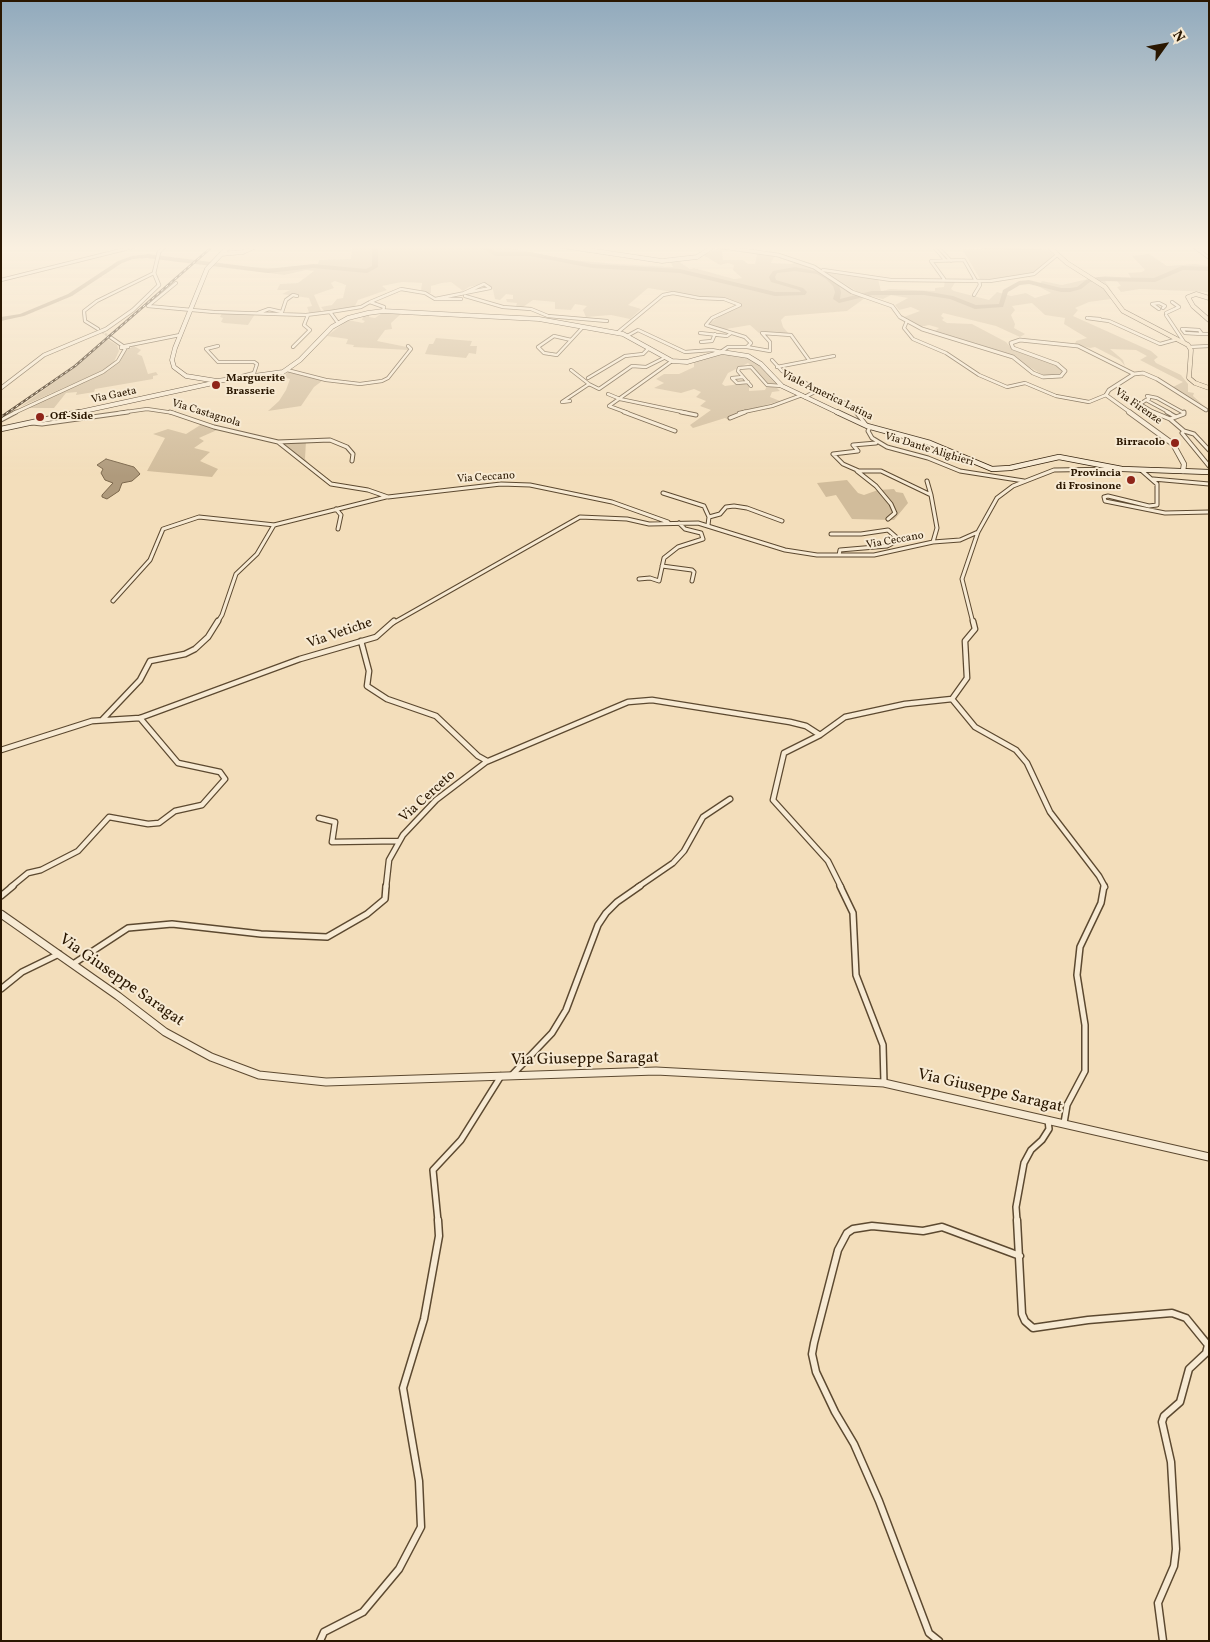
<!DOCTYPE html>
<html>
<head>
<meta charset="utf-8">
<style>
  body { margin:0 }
  #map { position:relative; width:1210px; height:1642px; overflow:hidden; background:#f3debb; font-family:Vollkorn,serif }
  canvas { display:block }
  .frame { position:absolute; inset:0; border:2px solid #2a1701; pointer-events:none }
  .north { position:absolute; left:1140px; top:20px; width:50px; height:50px; -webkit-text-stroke:4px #f7ead3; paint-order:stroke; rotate:58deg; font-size:14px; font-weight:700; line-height:20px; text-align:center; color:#2a1701 }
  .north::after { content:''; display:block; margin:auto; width:18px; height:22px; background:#2a1701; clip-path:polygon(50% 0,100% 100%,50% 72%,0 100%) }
</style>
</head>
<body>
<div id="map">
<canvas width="1210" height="1642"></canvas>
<div class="frame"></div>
<div class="north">N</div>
</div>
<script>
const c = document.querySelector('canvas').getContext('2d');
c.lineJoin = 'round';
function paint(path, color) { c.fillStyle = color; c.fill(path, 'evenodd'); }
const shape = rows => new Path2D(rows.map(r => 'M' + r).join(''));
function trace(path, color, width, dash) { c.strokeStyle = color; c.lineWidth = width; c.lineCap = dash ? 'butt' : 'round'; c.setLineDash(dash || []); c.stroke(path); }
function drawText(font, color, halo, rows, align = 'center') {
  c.font = font + ' Vollkorn,serif'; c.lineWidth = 4; c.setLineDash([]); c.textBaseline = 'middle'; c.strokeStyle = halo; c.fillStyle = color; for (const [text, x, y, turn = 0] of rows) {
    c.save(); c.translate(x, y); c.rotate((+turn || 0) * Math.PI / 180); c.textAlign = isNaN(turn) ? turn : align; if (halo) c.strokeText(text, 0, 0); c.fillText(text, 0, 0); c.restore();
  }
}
paint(shape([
  [352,246,501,246,561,259,616,264,673,267,670,261,678,261,690,269,694,268,734,279,742,278,733,270,734,265,728,263,720,265,703,255,719,248,722,249,723,260,743,260,748,264,755,264,757,254,775,255,771,263,792,264,797,261,819,270,845,290,865,298,847,311,785,316,781,320,783,327,789,334,759,333,750,325,720,330,713,328,710,323,724,313,741,306,740,303,726,298,702,297,648,288,628,305,641,309,630,319,611,315,586,317,583,310,587,306,575,304,571,310,555,309,555,302,533,300,523,307,516,306,517,303,507,302,506,299,513,299,513,295,506,294,500,300,495,299,493,290,487,283,469,287,463,291,451,282,442,283,431,286,431,293,428,293,421,291,422,283,402,282,382,286,387,290,358,300,354,308,325,312,321,307,332,305,337,299,343,298,346,285,335,281,331,283,334,288,314,295,322,313,310,315,307,307,312,306,309,298,282,294,290,290,277,290,280,284,298,283,314,271,306,270,284,275,246,270,248,267,276,268,318,264,319,260,351,259],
  [962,249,1047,249,1054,255,1036,273,990,281,980,279],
  [1149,254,1167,266,1195,264,1209,266,1209,292,1140,289,1121,292,1117,287,1121,286,1117,281,1105,281,1113,293,1093,278,1105,276,1131,278,1128,273,1142,272,1145,270,1132,256],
  [835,271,878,279,881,291,875,293,890,289,935,291,935,288,944,287,945,280,956,281,951,289,954,291,989,300,997,292,1011,296,1026,293,1035,298,1051,293,1038,286,1042,281,1062,285,1088,279,1102,287,1111,299,1089,302,1075,308,1078,310,1073,316,1151,351,1158,357,1154,360,1156,363,1181,375,1188,384,1188,392,1194,393,1193,396,1203,405,1173,387,1183,382,1140,360,1147,356,1136,350,1110,349,1123,360,1125,366,1120,360,1095,347,1090,348,1075,344,1076,341,1087,338,1064,324,1065,318,1045,315,1032,303,1012,306,1015,310,1011,315,1015,324,1014,328,1025,334,1020,337,996,326,943,313,941,316,944,318,942,320,947,323,972,324,1006,342,1013,350,1056,364,1062,371,1057,376,1043,375,1009,355,933,332,939,328,929,325,920,327,904,317,920,311,911,307,899,310,895,305,908,298,891,295,883,299,861,294,827,273],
  [222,313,255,314,248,325,224,323,221,322,223,318,220,317],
  [382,313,402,313,391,323,392,329,385,330,377,341,407,347,409,350,353,347,354,345,346,344,348,339,327,336,348,320,363,323,365,321,362,320,363,316,369,314,369,317,375,318],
  [436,338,472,341,470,346,477,346,476,354,469,353,466,358,425,354,429,344,433,344],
  [107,339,117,345,119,351,113,364,102,371,20,407,64,375],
  [134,346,141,350,137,354,142,356,148,374,156,372,158,375,153,376,153,379,95,389,94,392,76,395,77,392,66,393,54,408,25,408,108,371,120,362,126,350],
  [725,353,745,356,761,366,779,386,768,384,748,363,728,373,722,384,725,386,747,383,749,384,749,391,765,390,767,386,777,388,780,391,772,392,770,397,780,401,737,413,730,416,729,420,725,418,693,428,690,425,711,410,700,406,706,401,696,397,701,392,694,389,681,393,654,388,664,383,656,379,664,374,679,374,694,367,694,362],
  [288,372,322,381,314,387,301,406,268,411,279,401,286,390,290,379,283,377],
  [202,424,217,430,199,438,204,441,194,448,210,452,200,461,218,469,212,477,147,471,165,438,153,434,168,429,186,434],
  [306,441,305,459,311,466,310,467,281,442],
  [847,480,858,493,864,495,878,490,894,489,896,492,903,493,908,503,894,520,852,519,836,495,826,497,817,483]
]), '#d1bc9b');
const water = shape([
  [106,459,134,467,140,474,132,481,122,483,119,491,107,499,102,497,102,495,113,483,105,480,101,473,103,469,97,465,106,459]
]);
paint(water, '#af9a7c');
trace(water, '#7a664b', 1);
paint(shape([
  [372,246,378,246,378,267,367,273,313,268,268,273,147,258,133,259,122,263,72,296,24,316,1,321,1,317,20,314,68,294,118,261,132,256,147,254,268,269,313,264,366,269,372,266,372,246],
  [477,246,484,246,497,252,530,252,592,264,680,269,775,292,801,292,799,290,771,282,769,277,773,271,795,267,820,272,830,277,839,285,841,292,840,299,872,291,924,291,953,296,976,305,999,304,1003,290,1019,281,1029,280,1061,288,1070,288,1077,287,1086,280,1098,277,1154,278,1182,266,1209,267,1209,271,1183,270,1155,282,1098,281,1090,282,1081,289,1070,292,1061,292,1029,284,1020,285,1008,292,1003,307,975,309,950,299,924,295,872,295,839,303,833,299,835,292,833,286,826,279,817,274,795,271,777,273,775,277,776,280,803,288,807,292,805,295,775,296,680,273,592,268,530,256,496,256,477,246]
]), '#af9a7c');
trace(shape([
  [99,330,110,337]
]), '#cbb696', 2.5, [2.5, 1]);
const minorFar4 = shape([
  [933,246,946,261],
  [937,246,951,261],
  [961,246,1040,248,1038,246],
  [1193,246,1208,257],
  [227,249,234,246],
  [823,270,891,280,990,281,1034,274,1057,255],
  [944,279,931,261,964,260,976,281],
  [1,280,137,246],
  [176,283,148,306,214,312,306,315,330,312,338,323],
  [974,295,980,285,979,281],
  [465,296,503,307,531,309,548,316,607,321],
  [436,299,461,299],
  [370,302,401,289,425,293,435,299,490,288,484,284,464,293],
  [1159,309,1152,304,1159,303,1165,306,1163,308],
  [330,312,361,307,370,302,384,307,383,311],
  [258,313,269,309,282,312,286,300,293,295,297,296],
  [1166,313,1179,307,1172,302],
  [1166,315,1184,342],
  [1100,319,1087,318,1109,321,1160,344,1178,339],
  [907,321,904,328,913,339,946,353,979,375,1007,387,1025,383,1056,396,1089,402,1106,395],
  [98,329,85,321,84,311,97,301,154,273],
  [1182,329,1199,330,1202,334,1185,333,1182,329],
  [617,333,663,295,673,293,699,298,724,299,740,305,712,318,706,325,745,337,751,343,747,347,728,347,722,351],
  [700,333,727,336,731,333],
  [1202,334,1209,334],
  [554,336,571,340,557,355,544,353,538,347,554,336],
  [627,336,638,330,685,352,712,350,722,352],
  [110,337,123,346],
  [571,340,583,327],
  [701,342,712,341,715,334],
  [125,346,180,335],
  [125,346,128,347,121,348,121,347,125,346],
  [218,346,206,349,218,362,254,362,257,364,254,373,231,379],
  [293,347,310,330,304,325,308,315],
  [747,347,770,351,770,342,762,333,791,335,809,360],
  [1189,347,1209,346],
  [772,360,782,371,851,406,857,413],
  [777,367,834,356],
  [287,370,326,380,360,384,382,381,388,378,411,349,408,346],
  [571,370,589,384],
  [743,377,732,378,737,383,748,382],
  [588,378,625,356,643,354,649,348],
  [751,386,738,371,739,368,751,367,767,385,782,386],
  [608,394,620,399,687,413],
  [1146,400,1140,404,1155,413],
  [570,401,562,402,589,384,599,389,632,366,646,367,664,358],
  [14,413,103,372,118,361,125,349],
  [119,413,147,409,174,413],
  [628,413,609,406,672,361],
  [739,413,772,406,802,395],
  [1170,413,1146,400,1149,399,1147,396,1157,398,1184,413]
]);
const minorFar3 = shape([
  [170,412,214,427,278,442,331,484,368,490,388,497,501,484,530,485,612,502,668,522],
  [624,412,675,431],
  [681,412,696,415],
  [856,412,867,426],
  [1153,412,1170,419],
  [1167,412,1176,417],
  [1176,417,1170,419,1184,431],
  [1176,417,1184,414,1184,412],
  [730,418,745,412],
  [1,420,16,412],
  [32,423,42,424,128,412],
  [870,427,868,431,872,438,887,447,928,458,960,471,1024,481],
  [278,442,330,440,347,447,353,454,352,461],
  [1209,450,1194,434,1184,431,1182,433,1209,466],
  [1141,470,1157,484,1157,505,1149,506,1108,496,1104,497,1105,501,1165,513,1209,512],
  [859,471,843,464,833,454,858,451,853,445,876,443],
  [1153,479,1209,484],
  [927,481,931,495],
  [663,493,704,506,709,517,708,525],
  [336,509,341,515,338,529],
  [709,517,720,514,726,507,734,506,747,508,782,521],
  [888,519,895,513,891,504,876,486,857,471,881,471,931,495,937,528,933,542],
  [831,534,861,534,888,530,896,537,895,542,887,546,840,550,839,555],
  [662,566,692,570,694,572,692,581],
  [639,579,650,578,659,581,664,558,678,547,703,539,701,533,685,529,679,523],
  [113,601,150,560,163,529,199,517,275,525],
  [217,623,222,615,236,574,257,554,274,525,386,497],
  [393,623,580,517,627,519,649,524,698,523,785,550,817,555,874,555,933,542,960,540,978,532],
  [973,623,962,579,978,532,997,498,1013,486,1054,470,1119,469]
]);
const minorFar2 = shape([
  [361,641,369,671,367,686,387,699,436,716,478,756,487,761],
  [952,699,975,727,1016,750,1027,763,1050,812,1099,876,1105,887],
  [102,720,140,680,150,661,185,654,195,649,208,637,218,621],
  [1,750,92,721,140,718,300,659,376,637,394,621],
  [319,818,335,822,332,842,399,841],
  [11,887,28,873,41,870,78,851,109,817,148,824,159,823,175,811,202,805,225,779,220,772,178,763,140,718],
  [386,887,389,860,403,835,436,800,486,762,628,702,652,700,790,722,806,726,820,735],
  [638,887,673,863,684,851,703,817,730,799],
  [841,887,828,861,773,800,784,753,820,735,845,717,905,704,952,699,967,678,965,641,975,629,973,621]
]);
const minorFar1 = shape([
  [840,886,853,913,856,975,883,1045,884,1083],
  [1,896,13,886],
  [73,964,128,928,172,924,261,934,327,937,367,914,385,899,386,886],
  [1,989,22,972,59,954],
  [512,1075,552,1033,566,1010,598,925,606,913,617,902,640,886],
  [1064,1123,1067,1105,1085,1071,1085,1025,1077,975,1080,947,1101,903,1104,886],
  [438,1221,433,1170,461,1140,501,1076],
  [1017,1221,1016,1207,1024,1163,1031,1150,1042,1140,1049,1129,1048,1120]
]);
const minor = shape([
  [1017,1220,1022,1314,1025,1321,1033,1328,1088,1320,1172,1313,1186,1318,1208,1345,1206,1353,1189,1369,1180,1402,1164,1416,1162,1422,1171,1462,1176,1549,1174,1566,1158,1603,1163,1641],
  [320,1641,324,1632,363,1612,399,1569,421,1527,419,1481,403,1388,424,1319,439,1236,438,1220],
  [939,1641,929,1633,879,1501,854,1444,835,1412,816,1372,812,1354,814,1343,838,1250,847,1233,853,1229,872,1226,923,1231,942,1227,1020,1256]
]);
const tertiaryFar2 = shape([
  [715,246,778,255,814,267,852,292,892,306,900,317,922,329,1013,357,1033,373,1043,377,1061,376,1065,371,1057,364,1013,348,1011,343,1020,340,1078,346,1134,374,1143,373,1157,379,1206,410],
  [1,388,44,355,106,329,133,310,159,285,154,273,159,252,165,246],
  [805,397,818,390],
  [1131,413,1106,395,1109,390,1134,374]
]);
const tertiaryFar1 = shape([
  [1129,412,1173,444,1184,464,1183,471]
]);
const tertiary = shape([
  [1,914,118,996,165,1032,211,1057,259,1075,326,1082,656,1071,884,1083,1209,1157]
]);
const secondaryFar1 = shape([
  [229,246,207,269,175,348,172,360,174,367,186,376,217,381,283,372,300,360,332,327,348,318,368,313,383,311,539,319,623,334,672,361,687,362,722,352,748,356,761,364,782,386,839,413],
  [562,246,662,261,697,257,714,246],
  [221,254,243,252,256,246],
  [75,413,213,383]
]);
const secondary = shape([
  [837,412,867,426,930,443,992,469,1010,468,1059,457,1122,469,1209,472],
  [1,429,80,412]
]);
const primary = shape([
  [1048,246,1067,263,1105,287,1123,311,1188,345,1191,350,1189,378,1195,383,1209,388],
  [1209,298,1196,294,1188,297,1193,306,1209,320]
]);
trace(minorFar4, '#5c4930', 4);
trace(minorFar3, '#5c4930', 5);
trace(minorFar2, '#5c4930', 7);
trace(minorFar1, '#5c4930', 8);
trace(minor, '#5c4930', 9);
trace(tertiaryFar2, '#5c4930', 4.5);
trace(tertiaryFar1, '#5c4930', 6);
trace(tertiary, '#5c4930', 9);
trace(secondaryFar1, '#2a1701', 5);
trace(secondary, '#2a1701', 6);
trace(primary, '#2a1701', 5);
trace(minorFar4, '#f7ead3', 2.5);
trace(minorFar3, '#f7ead3', 3);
trace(minorFar2, '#f7ead3', 4.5);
trace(minorFar1, '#f7ead3', 5);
trace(minor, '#f7ead3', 6);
trace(tertiaryFar2, '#f7ead3', 3);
trace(tertiaryFar1, '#f7ead3', 4.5);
trace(tertiary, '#f7ead3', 7);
trace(secondaryFar1, '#f7ead3', 4);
trace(secondary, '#f7ead3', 4.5);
trace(primary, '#f3debb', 4);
const rail = shape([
  [1,417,75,366,213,246]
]);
trace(rail, '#2a1701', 2.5);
trace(rail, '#f7ead3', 1, [3]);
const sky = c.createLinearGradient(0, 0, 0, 476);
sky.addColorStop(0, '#91aabd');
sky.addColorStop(0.52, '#faf0e0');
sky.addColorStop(1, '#faf0e000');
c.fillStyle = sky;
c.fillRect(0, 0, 1210, 476);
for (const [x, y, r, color] of [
  [216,385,5,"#8f2418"],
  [40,417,5,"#8f2418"],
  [1175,443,5,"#8f2418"],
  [1131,480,5,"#8f2418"]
]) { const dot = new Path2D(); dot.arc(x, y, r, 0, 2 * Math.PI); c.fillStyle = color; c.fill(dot); trace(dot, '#f7ead3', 2); }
drawText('bold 11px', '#2a1701', '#f7ead3', [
  ["Marguerite",226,379],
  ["Brasserie",226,392],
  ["Off-Side",50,417],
  ["Birracolo",1165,443,"right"],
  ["Provincia",1121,474,"right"],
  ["di Frosinone",1121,487,"right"]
], 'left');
drawText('11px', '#2a1701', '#f7ead3', [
  ["Via Gaeta",114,396,-12],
  ["Viale America Latina",827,396,26],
  ["Via Firenze",1138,407,35],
  ["Via Castagnola",206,414,17],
  ["Via Dante Alighieri",929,450,17],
  ["Via Ceccano",486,478,-4],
  ["Via Ceccano",895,541,-10]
]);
drawText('14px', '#2a1701', '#f7ead3', [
  ["Via Vetiche",340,634,-19],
  ["Via Cerceto",428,797,-42]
]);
drawText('16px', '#2a1701', '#f7ead3', [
  ["Via Giuseppe Saragat",121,981,35],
  ["Via Giuseppe Saragat",585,1060,-1],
  ["Via Giuseppe Saragat",990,1092,13]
]);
</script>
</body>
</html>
